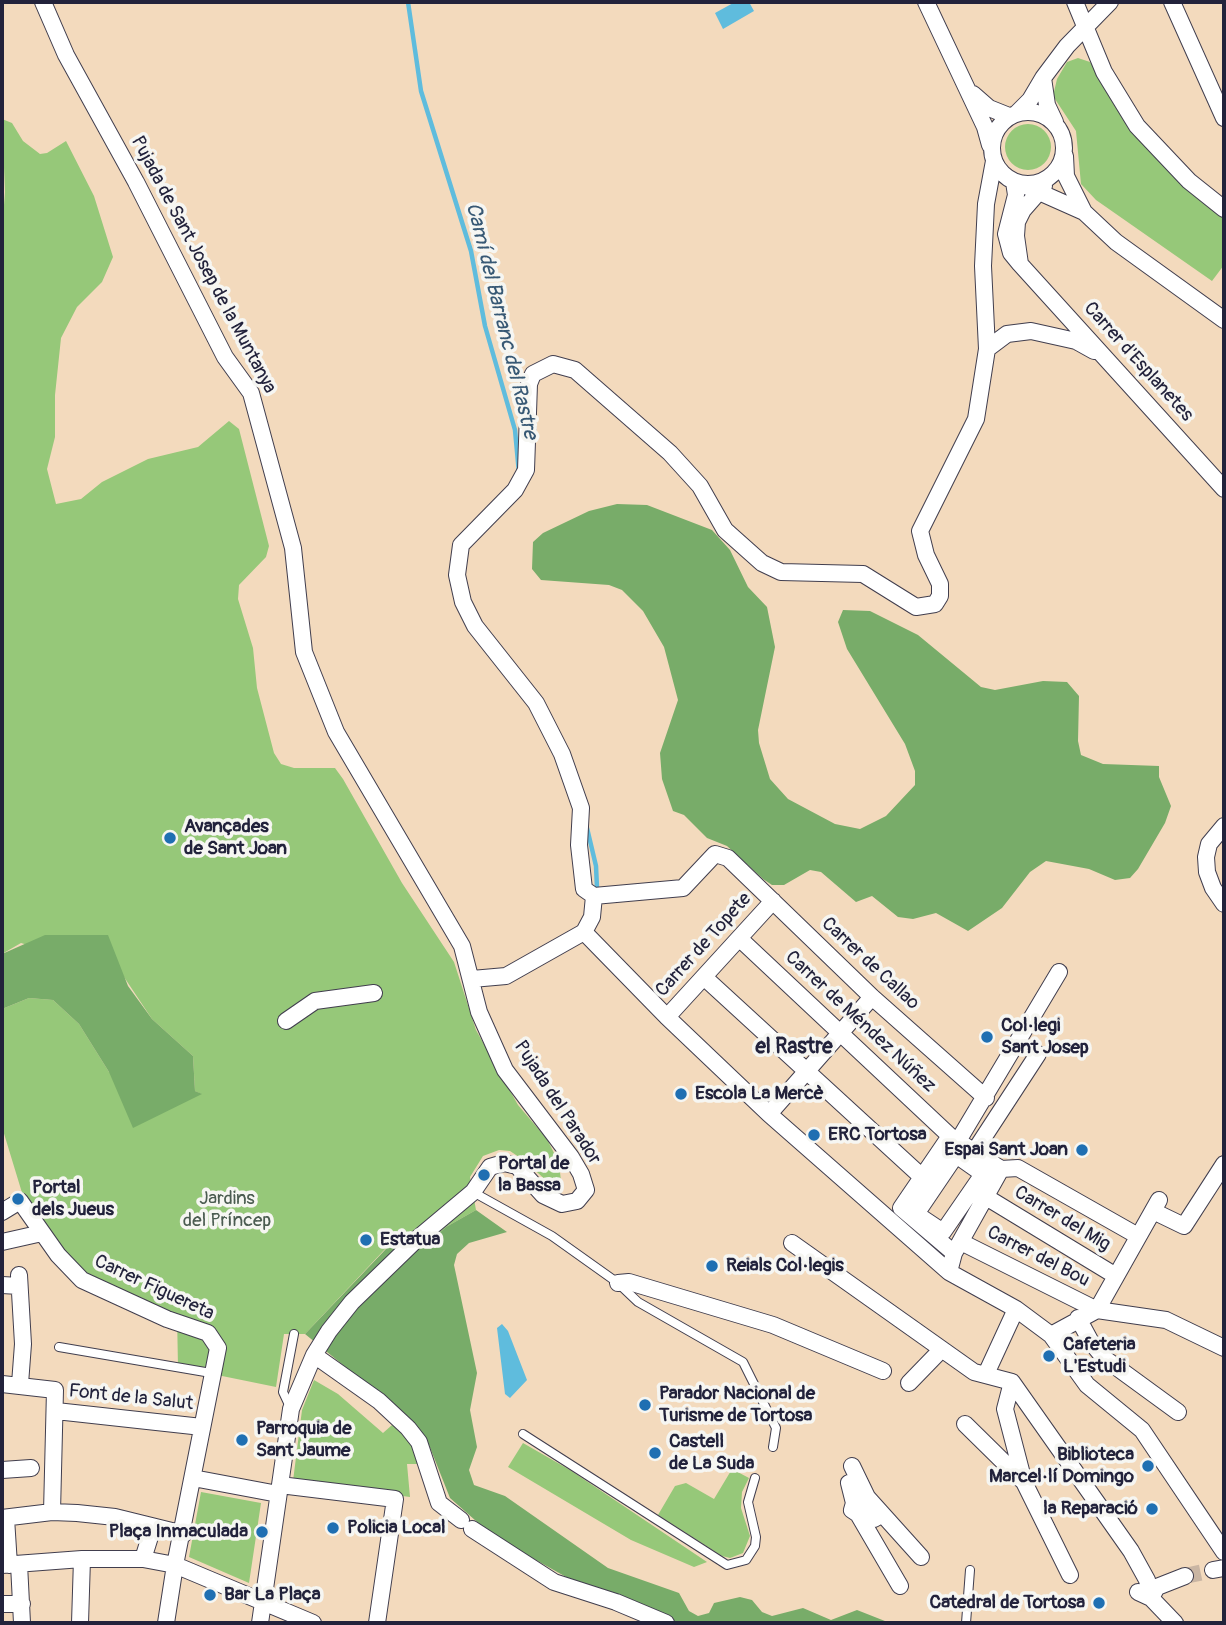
<!DOCTYPE html>
<html>
<head>
<meta charset="utf-8">
<style>
  body { margin:0 }
  #map { position:relative; width:1226px; height:1625px; overflow:hidden; background:#f3dabd; font-family:Pangolin,sans-serif }
  canvas { display:block }
  .frame { position:absolute; inset:0; border:4px solid #22223b; pointer-events:none }
</style>
</head>
<body>
<div id="map">
<canvas width="1226" height="1625"></canvas>
<div class="frame"></div>
</div>
<script>
const c = document.querySelector('canvas').getContext('2d');
c.lineJoin = 'round';
function paint(path, color) { c.fillStyle = color; c.fill(path, 'evenodd'); }
const shape = rows => new Path2D(rows.map(r => 'M' + r).join(''));
function trace(path, color, width, dash) { c.strokeStyle = color; c.lineWidth = width; c.lineCap = dash ? 'butt' : 'round'; c.setLineDash(dash || []); c.stroke(path); }
function drawText(font, color, halo, rows, align = 'center') {
  c.font = font + ' Pangolin,sans-serif'; c.lineWidth = 7; c.setLineDash([]); c.textBaseline = 'middle'; c.strokeStyle = halo; c.fillStyle = color; for (const [text, x, y, turn = 0] of rows) {
    c.save(); c.translate(x, y); c.rotate((+turn || 0) * Math.PI / 180); c.textAlign = isNaN(turn) ? turn : align; if (halo) c.strokeText(text, 0, 0); c.fillText(text, 0, 0); c.restore();
  }
}
paint(shape([
  [1078,58,1090,62,1139,139,1165,168,1203,202,1224,216,1224,265,1212,281,1096,200,1081,184,1076,131,1053,96,1057,79,1067,62],
  [2,119,12,123,23,141,40,154,47,153,66,141,94,196,113,257,102,282,77,307,61,338,55,395,55,437,47,469,56,504,81,499,102,482,148,459,198,447,229,421,239,429,269,546,266,557,239,585,238,599,253,648,257,688,274,753,281,764,294,768,335,768,343,779,402,883,454,962,476,1030,518,1105,547,1139,559,1163,561,1181,557,1185,551,1185,525,1161,510,1151,499,1150,483,1156,470,1177,476,1210,446,1227,426,1245,403,1230,305,1334,284,1334,276,1387,178,1367,177,1314,110,1289,76,1268,23,1196,2,1127,2,1009,29,998,53,1000,79,1024,109,1072,201,1094,195,1091,193,1056,152,1019,122,974,21,943,2,954,2,231,5,192],
  '1005 147a23 23 0 1 1 46 0a23 23 0 1 1-46 0Z',
  [314,1380,338,1394,383,1433,392,1425,411,1440,419,1464,407,1464,410,1497,293,1481,302,1410],
  [523,1443,570,1470,707,1562,694,1567,631,1540,508,1467],
  [732,1469,749,1478,742,1492,741,1508,750,1536,743,1553,730,1558,722,1556,658,1515,675,1486,686,1483,714,1499],
  [201,1492,261,1503,249,1583,189,1557]
]), '#96c879');
paint(shape([
  [617,504,647,505,712,530,730,550,748,587,767,607,775,647,758,730,759,743,770,779,788,799,835,824,860,829,886,816,915,785,915,771,905,744,847,649,838,622,843,610,870,611,918,635,981,687,995,690,1043,681,1067,682,1079,696,1078,741,1081,755,1103,764,1159,766,1159,777,1171,806,1165,823,1138,869,1130,878,1115,880,1089,869,1046,861,1030,872,1002,908,968,931,936,913,913,919,898,917,872,896,856,902,821,872,810,870,784,885,772,885,763,879,727,846,707,838,684,815,673,811,662,779,660,753,678,700,664,647,643,611,622,590,609,585,541,580,532,569,533,542,543,533,589,511],
  [45,935,108,935,128,986,152,1019,193,1056,195,1091,202,1094,133,1128,109,1072,79,1024,53,1000,29,998,2,1009,2,954],
  [476,1210,507,1232,469,1243,457,1254,454,1265,477,1373,470,1410,477,1447,469,1470,474,1485,505,1496,608,1568,679,1593,689,1611,698,1616,709,1613,714,1603,740,1597,752,1600,762,1612,772,1616,803,1608,831,1620,857,1610,890,1623,670,1623,584,1587,493,1536,450,1498,429,1445,409,1419,305,1334,404,1230,426,1245,446,1227]
]), '#78ac69');
paint(shape([
  [735,2,749,2,754,11,723,29,715,13],
  [502,1324,508,1331,527,1380,510,1398,505,1394,497,1328]
]), '#5fbcdd');
trace(shape([
  [408,2,421,91,471,251,485,326,515,430,519,473],
  [587,828,596,866,597,888]
]), '#5fbcdd', 4.5);
trace(shape([
  [1185,1576,1213,1570]
]), '#c9b5a3', 16, [16, 8]);
const lane = shape([
  [473,1192,552,1236,618,1283,638,1302,743,1362,776,1428,773,1447],
  [59,1347,211,1373],
  [291,1409,283,1392,294,1334],
  [523,1434,727,1565,746,1560,755,1546,756,1537,748,1502,755,1478],
  [966,1623,970,1570]
]);
const street = shape([
  [43,2,66,55,136,182,225,357,251,393,293,548,304,652,336,732,462,946,479,1012,505,1070,571,1157,581,1174,586,1190,577,1201,562,1204,543,1195,517,1166,504,1163,490,1167,473,1192,417,1239,352,1302,329,1331,314,1355,291,1409,260,1623],
  [926,2,985,127,990,145],
  [1075,2,1104,72,1137,126,1189,181,1224,209],
  [1172,2,1224,118],
  [1043,78,1067,46,1110,2],
  [973,94,989,108,1009,116],
  '992 148a36 36 0 1 1 72 0a36 36 0 1 1-72 0Z',
  [1017,113,1030,100,1043,78,1047,105,1055,122],
  [1065,156,1066,176,1084,212],
  [1014,182,1016,195,1006,234,1011,253,1020,264,1016,236,1017,222,1023,210,1044,186],
  [1021,184,1084,212,1116,242,1224,320],
  [1020,264,1224,489],
  [987,349,1007,334,1031,331,1076,341,1094,351],
  [1224,826,1209,844,1206,857,1207,872,1213,888,1224,904],
  [594,896,683,888,715,854,728,858,872,997,986,1098],
  [584,932,592,917,594,896,584,889,579,845,581,808,562,754,536,703,475,626,463,602,457,575,461,545,515,490,526,470,529,384,533,374,553,364,575,370,670,453,700,486,725,530,762,563,781,572,863,574,916,607,935,604,940,596,940,584,926,555,920,531,976,419,987,349,983,266,986,204,994,161],
  [584,932,667,1017,769,1114,949,1272,1016,1309,1051,1335,1087,1385,1142,1430,1224,1552],
  [740,939,950,1136],
  [705,978,922,1177],
  [472,979,506,976,584,932],
  [667,1017,773,901],
  [286,1021,315,1001,374,993],
  [769,1114,872,997],
  [958,1141,1059,972],
  [974,1152,1038,1054],
  [956,1155,983,1174,943,1232,916,1214,956,1155],
  [1001,1169,1018,1168,1138,1236],
  [986,1197,1116,1276],
  [1153,1211,1184,1226,1224,1164],
  [2,1212,20,1201,58,1255,82,1280,167,1319,208,1333,218,1348,175,1565,313,1623],
  [2,1242,42,1233],
  [961,1242,1097,1310,1159,1200],
  [792,1243,974,1372,1012,1382,1131,1551,1147,1580,1151,1598,1175,1623],
  [949,1272,954,1253,1001,1169,950,1136,901,1208,954,1253],
  [19,1275,23,1344,20,1384],
  [618,1283,629,1282,773,1325,883,1371],
  [2,1285,19,1286],
  [1078,1318,1091,1342,1104,1358,1178,1412],
  [1051,1335,1097,1310,1166,1320,1224,1348],
  [314,1355,379,1401,408,1428,419,1442,439,1503,461,1520],
  [986,1374,1016,1309],
  [1012,1382,1005,1409,1024,1482,1070,1575],
  [909,1383,941,1350],
  [2,1384,55,1390,52,1512],
  [56,1411,202,1427],
  [965,1424,1023,1481],
  [852,1466,867,1497,921,1557],
  [2,1470,31,1468],
  [193,1478,278,1494],
  [280,1485,395,1499,377,1623],
  [881,1515,874,1519,849,1483,854,1503,852,1510,858,1514,900,1586],
  [2,1518,52,1512,77,1513,115,1517,184,1534],
  [6,1518,9,1565],
  [472,1529,554,1582,616,1602,666,1623],
  [143,1559,153,1527],
  [19,1564,22,1623],
  [2,1565,82,1559,143,1559,175,1565,166,1623],
  [1213,1570,1224,1568],
  [1138,1592,1151,1598,1157,1587,1185,1576],
  [2,1604,22,1604],
  [80,1623,82,1559]
]);
trace(lane, '#413e4e', 10);
trace(street, '#413e4e', 18);
trace(lane, '#fff', 8);
trace(street, '#fff', 16);
for (const [x, y, r, color] of [
  [170,838,7,"#1f6fb2"],
  [987,1037,7,"#1f6fb2"],
  [681,1094,7,"#1f6fb2"],
  [814,1135,7,"#1f6fb2"],
  [1082,1150,7,"#1f6fb2"],
  [484,1175,7,"#1f6fb2"],
  [18,1199,7,"#1f6fb2"],
  [366,1240,7,"#1f6fb2"],
  [712,1266,7,"#1f6fb2"],
  [1049,1356,7,"#1f6fb2"],
  [645,1405,7,"#1f6fb2"],
  [242,1440,7,"#1f6fb2"],
  [655,1453,7,"#1f6fb2"],
  [1148,1466,7,"#1f6fb2"],
  [1152,1509,7,"#1f6fb2"],
  [333,1528,7,"#1f6fb2"],
  [262,1532,7,"#1f6fb2"],
  [210,1595,7,"#1f6fb2"],
  [1099,1603,7,"#1f6fb2"]
]) { const dot = new Path2D(); dot.arc(x, y, r, 0, 2 * Math.PI); c.fillStyle = color; c.fill(dot); trace(dot, '#f6f6f2', 2.5); }
drawText('19px', '#22223b', '#f6f6f2', [
  ["Pujada de Sant Josep de la Muntanya",203,265,62],
  ["Carrer d'Esplanetes",1138,362,48],
  ["Carrer de Topete",704,945,-48],
  ["Carrer de Callao",870,964,43],
  ["Carrer de Méndez Núñez",860,1022,43],
  ["Pujada del Parador",557,1103,57],
  ["Carrer del Mig",1062,1219,31],
  ["Carrer del Bou",1038,1257,27],
  ["Carrer Figuereta",154,1288,25],
  ["Font de la Salut",131,1398,6]
]);
drawText('bold 19px', '#22223b', '#f6f6f2', [
  ["Avançades",184,827],
  ["de Sant Joan",184,849],
  ["Col·legi",1001,1026],
  ["Sant Josep",1001,1048],
  ["Escola La Mercè",695,1094],
  ["ERC Tortosa",828,1135],
  ["Espai Sant Joan",1068,1150,"right"],
  ["Portal de",498,1164],
  ["la Bassa",498,1186],
  ["Portal",32,1188],
  ["dels Jueus",32,1210],
  ["Estatua",380,1240],
  ["Reials Col·legis",726,1266],
  ["Cafeteria",1063,1345],
  ["L'Estudi",1063,1367],
  ["Parador Nacional de",659,1394],
  ["Turisme de Tortosa",659,1416],
  ["Parroquia de",256,1429],
  ["Sant Jaume",256,1451],
  ["Castell",669,1442],
  ["de La Suda",669,1464],
  ["Biblioteca",1134,1455,"right"],
  ["Marcel·lí Domingo",1134,1477,"right"],
  ["la Reparació",1138,1509,"right"],
  ["Policia Local",347,1528],
  ["Plaça Inmaculada",248,1532,"right"],
  ["Bar La Plaça",224,1595],
  ["Catedral de Tortosa",1085,1603,"right"]
], 'left');
drawText('19px', '#4b5c51', '#f6f6f2', [
  ["Jardins",227,1199],
  ["del Príncep",227,1221]
]);
drawText('italic 21px', '#375874', '#f6f6f2', [
  ["Camí del Barranc del Rastre",501,321,76]
]);
drawText('bold 21px', '#22223b', '#f6f6f2', [
  ["el Rastre",794,1048]
]);
</script>
</body>
</html>
